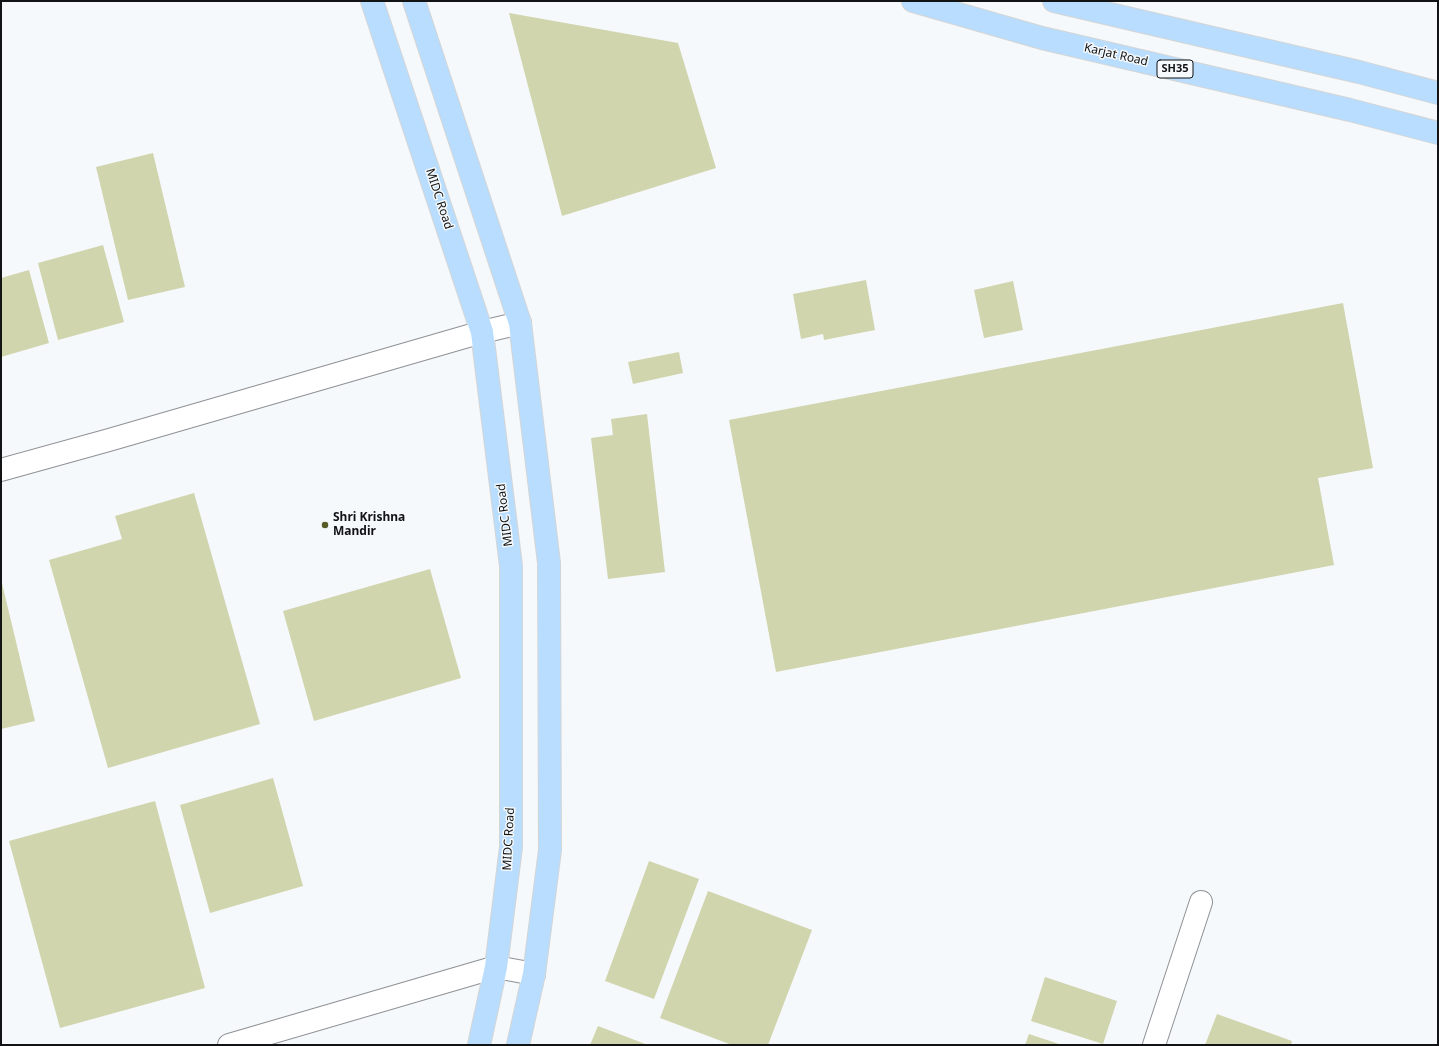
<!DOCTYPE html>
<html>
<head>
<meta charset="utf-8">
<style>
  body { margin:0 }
  #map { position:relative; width:1439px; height:1046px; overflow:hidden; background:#f5f9fc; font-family:"Noto Sans",sans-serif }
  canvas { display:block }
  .frame { position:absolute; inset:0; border:2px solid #111314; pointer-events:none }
</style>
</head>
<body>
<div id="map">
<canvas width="1439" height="1046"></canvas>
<div class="frame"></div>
</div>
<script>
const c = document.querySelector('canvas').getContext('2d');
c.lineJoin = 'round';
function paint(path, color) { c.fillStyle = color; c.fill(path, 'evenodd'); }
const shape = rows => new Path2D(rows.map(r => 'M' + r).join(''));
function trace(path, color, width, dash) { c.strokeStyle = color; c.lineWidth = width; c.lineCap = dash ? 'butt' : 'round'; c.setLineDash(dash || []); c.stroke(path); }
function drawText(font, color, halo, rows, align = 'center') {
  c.font = font + ' "Noto Sans",sans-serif'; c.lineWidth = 3; c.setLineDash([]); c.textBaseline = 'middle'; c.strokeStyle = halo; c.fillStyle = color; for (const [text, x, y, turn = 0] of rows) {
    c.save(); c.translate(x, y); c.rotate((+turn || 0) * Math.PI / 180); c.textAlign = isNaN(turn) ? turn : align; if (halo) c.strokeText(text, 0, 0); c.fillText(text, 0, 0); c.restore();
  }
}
paint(shape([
  [509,13,678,43,716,168,562,216],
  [153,153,185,287,128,300,96,167],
  [103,245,124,322,58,340,38,263],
  [29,270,49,343,1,357,1,278],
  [866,280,875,330,824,340,823,334,801,339,793,294],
  [1013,281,1023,330,984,338,974,290],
  [1343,303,1373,468,1318,478,1334,565,776,672,729,420],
  [679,352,683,373,633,384,628,362],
  [647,414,665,572,608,579,591,438,613,435,611,419],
  [194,493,260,724,108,768,49,560,122,539,115,516],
  [430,569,461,678,314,721,283,611],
  [1,579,35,721,1,729],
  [273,778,303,886,210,913,180,805],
  [155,801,205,988,60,1028,9,841],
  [649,861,699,879,654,999,605,981],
  [708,891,812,930,768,1045,732,1045,660,1018],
  [1045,977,1117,1001,1103,1044,1031,1021],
  [1217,1014,1292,1041,1291,1045,1205,1045],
  [598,1026,648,1045,590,1045],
  [1029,1034,1062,1045,1025,1045]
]), '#d0d5ad');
const street = shape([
  [1,470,109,440,482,332,520,323],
  [229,1045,496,967,534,974],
  [1154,1045,1201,902]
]);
const primary = shape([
  [372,1,482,332,511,566,511,847,496,967,479,1045],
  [414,1,520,323,549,563,550,850,534,974,518,1045],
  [913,1,1042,38,1350,110,1438,133],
  [1054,1,1359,72,1438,93]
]);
trace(street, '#8e9195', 24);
trace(primary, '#d4d5d5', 24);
trace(street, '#fff', 22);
trace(primary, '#b8ddfe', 22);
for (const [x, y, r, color] of [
  [325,525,4,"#565a27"]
]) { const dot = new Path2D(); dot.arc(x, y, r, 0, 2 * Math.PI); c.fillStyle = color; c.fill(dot); trace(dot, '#f5f9fc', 1.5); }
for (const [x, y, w] of [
  [1175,69,36]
]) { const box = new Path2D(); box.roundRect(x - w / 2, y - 9, w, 18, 3); c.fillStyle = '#f5f9fc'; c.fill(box); trace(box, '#111314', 1); }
drawText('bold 11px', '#111314', null, [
  ["SH35",1175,69]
]);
drawText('12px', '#111314', '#f5f9fc', [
  ["Karjat Road",1116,55,13],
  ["MIDC Road",439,199,72],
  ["MIDC Road",505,515,-97],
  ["MIDC Road",509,839,-87]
]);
drawText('bold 12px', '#111314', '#f5f9fc', [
  ["Shri Krishna",333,518],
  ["Mandir",333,532]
], 'left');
</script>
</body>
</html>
